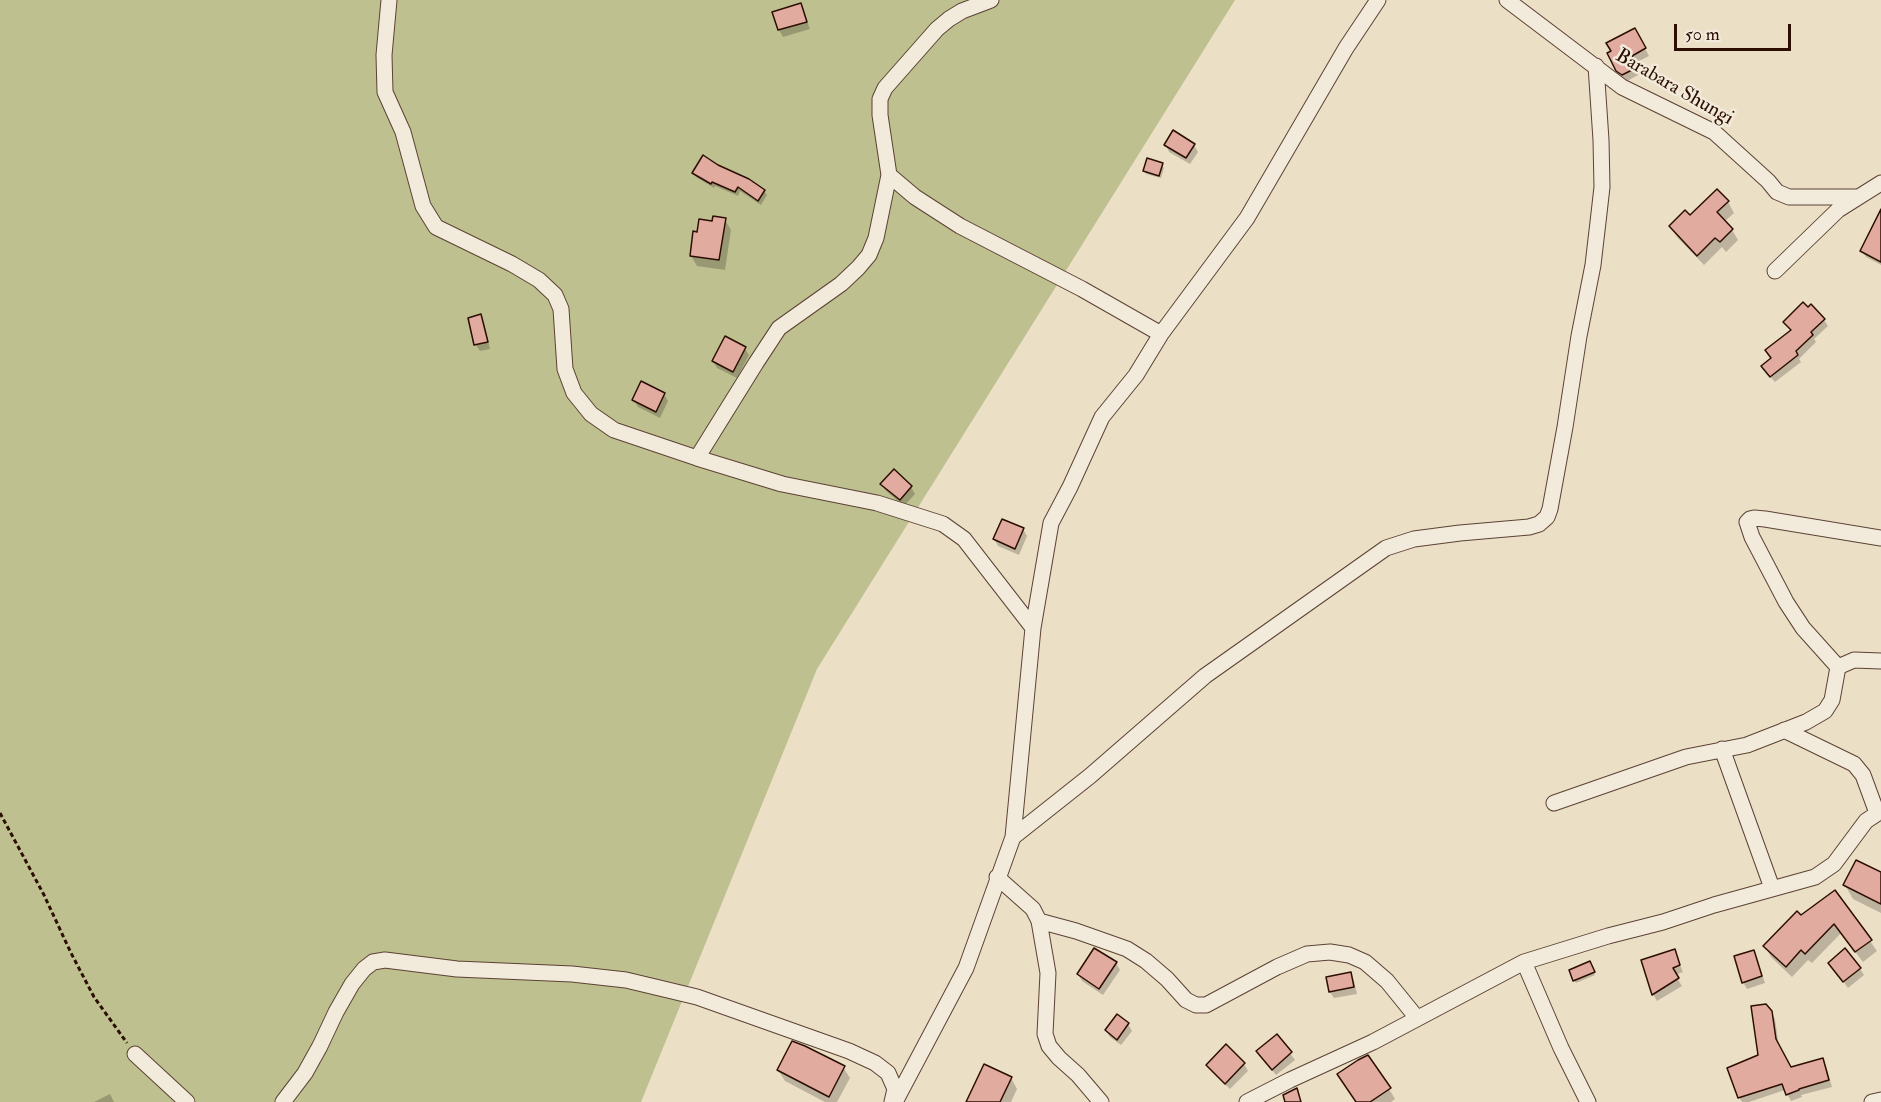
<!DOCTYPE html>
<html>
<head>
<meta charset="utf-8">
<style>
  body { margin:0 }
  #map { position:relative; width:1881px; height:1102px; overflow:hidden; background:#ebdfc6; font-family:"IM FELL Double Pica",serif }
  canvas { display:block }
  .scale { position:absolute; left:1674px; top:24px; width:117px; height:27px; box-sizing:border-box; border:3px solid #2d0e03; border-top:0; padding-left:8px; font-size:18px; line-height:21px; white-space:nowrap; color:#2d0e03; -webkit-text-stroke:4px #f2eada; paint-order:stroke }
</style>
</head>
<body>
<div id="map">
<canvas width="1881" height="1102"></canvas>
<div class="scale">50 m</div>
</div>
<script>
const c = document.querySelector('canvas').getContext('2d');
c.lineJoin = 'round';
function paint(path, color) { c.fillStyle = color; c.fill(path, 'evenodd'); }
const shape = rows => new Path2D(rows.map(r => 'M' + r).join(''));
function trace(path, color, width, dash) { c.strokeStyle = color; c.lineWidth = width; c.lineCap = dash ? 'butt' : 'round'; c.setLineDash(dash || []); c.stroke(path); }
function drawText(font, color, halo, rows, align = 'center') {
  c.font = font + ' "IM FELL Double Pica",serif'; c.lineWidth = 5; c.setLineDash([]); c.textBaseline = 'middle'; c.strokeStyle = halo; c.fillStyle = color; for (const [text, x, y, turn = 0] of rows) {
    c.save(); c.translate(x, y); c.rotate((+turn || 0) * Math.PI / 180); c.textAlign = isNaN(turn) ? turn : align; if (halo) c.strokeText(text, 0, 0); c.fillText(text, 0, 0); c.restore();
  }
}
paint(shape([
  [0,0,1235,0,817,669,641,1102,0,1102]
]), '#bec090');
paint(shape([
  [801,5,810,29,783,37,779,30,774,13],
  [1635,30,1649,56,1635,63,1640,74,1627,81,1622,77,1609,53],
  [1166,145,1194,145,1198,152,1190,164,1169,152],
  [1162,165,1164,168,1161,178,1146,174,1145,171],
  [694,173,764,191,767,195,761,205,740,191,738,196,715,186,714,188,696,177],
  [1728,202,1734,213,1724,222,1732,230,1738,240,1726,252,1722,247,1704,265,1677,237,1670,226],
  [725,220,731,230,725,270,697,266,691,256,698,233,714,223],
  [1881,228,1881,265,1866,257,1862,251],
  [480,316,484,323,490,349,480,351,476,345],
  [1824,320,1828,326,1814,339,1816,342,1799,359,1801,362,1775,382,1767,373,1772,359,1791,331,1785,322],
  [725,338,745,349,749,355,737,378,717,368,713,361],
  [664,394,668,401,660,418,638,407,634,400],
  [894,471,911,487,915,494,904,506,886,491,882,485],
  [1023,529,1027,536,1019,555,998,546,994,539],
  [1881,874,1881,913,1853,899,1845,885],
  [1835,892,1877,951,1863,962,1841,933,1812,963,1808,960,1792,977,1771,957,1765,946,1801,917],
  [1674,951,1683,972,1675,975,1682,986,1657,1001,1653,994,1643,960],
  [1753,952,1757,959,1765,983,1747,989,1743,982],
  [1116,963,1120,970,1103,995,1082,981,1078,974],
  [1590,963,1595,975,1576,983,1574,980],
  [1830,963,1860,969,1864,975,1848,988],
  [1350,974,1354,981,1357,994,1334,998,1330,992],
  [1771,1012,1775,1019,1779,1047,1790,1068,1822,1059,1826,1066,1832,1087,1801,1095,1802,1097,1791,1101,1785,1090,1749,1102,1742,1102,1739,1097,1760,1056],
  [1128,1024,1132,1031,1121,1045,1110,1037,1106,1031],
  [1277,1036,1295,1060,1276,1075,1262,1058],
  [1226,1047,1244,1064,1248,1071,1230,1089,1212,1072,1208,1065],
  [843,1067,850,1078,837,1102,825,1102,785,1081,778,1070],
  [1011,1078,1017,1089,1011,1102,970,1102],
  [1389,1089,1395,1099,1391,1102,1357,1102],
  [110,1094,114,1102,94,1102]
]), '#0003');
const building = shape([
  [801,3,807,22,778,30,772,12,801,3],
  [1635,28,1646,48,1632,56,1638,67,1622,75,1616,71,1607,53,1611,51,1606,43,1635,28],
  [1173,130,1195,144,1186,158,1164,145,1173,130],
  [703,155,718,165,749,179,765,190,758,201,738,187,735,192,712,182,711,184,692,173,703,155],
  [1147,158,1163,163,1159,176,1143,171,1147,158],
  [1717,189,1729,201,1717,212,1733,229,1720,242,1715,238,1697,256,1669,226,1685,210,1690,215,1717,189],
  [1881,209,1881,262,1860,251,1881,209],
  [713,216,726,218,719,260,690,256,693,231,697,232,699,219,712,221,713,216],
  [1803,302,1808,307,1811,304,1825,319,1811,332,1813,335,1796,351,1798,355,1770,377,1761,366,1771,358,1765,350,1791,330,1783,322,1803,302],
  [481,314,488,342,474,345,468,318,481,314],
  [725,336,746,347,733,372,712,361,725,336],
  [641,381,665,393,656,412,632,400,641,381],
  [894,469,912,486,900,500,880,484,894,469],
  [1002,519,1024,528,1015,549,993,539,1002,519],
  [1856,860,1881,872,1881,904,1843,885,1856,860],
  [1835,890,1872,940,1855,952,1834,924,1805,954,1801,950,1786,967,1763,946,1797,911,1801,915,1835,890],
  [1094,948,1117,962,1099,989,1077,974,1094,948],
  [1845,948,1861,968,1843,982,1828,963,1845,948],
  [1675,949,1680,965,1673,968,1679,978,1652,995,1641,960,1675,949],
  [1754,950,1762,976,1742,983,1734,956,1754,950],
  [1590,961,1595,972,1573,981,1569,970,1590,961],
  [1351,972,1354,987,1329,992,1326,977,1351,972],
  [1766,1004,1772,1011,1776,1039,1791,1067,1823,1058,1829,1080,1799,1089,1799,1090,1786,1095,1782,1084,1738,1098,1727,1068,1758,1055,1751,1006,1766,1004],
  [1117,1014,1129,1023,1117,1040,1105,1030,1117,1014],
  [1277,1034,1292,1052,1272,1070,1256,1051,1277,1034],
  [792,1041,805,1046,845,1066,829,1097,777,1070,792,1041],
  [1226,1044,1245,1063,1225,1084,1206,1065,1226,1044],
  [1368,1055,1391,1088,1370,1102,1356,1102,1337,1074,1358,1060,1368,1055],
  [984,1064,1012,1077,1000,1102,966,1102,984,1064],
  [1297,1088,1301,1102,1285,1102,1283,1095,1297,1088]
]);
paint(building, '#e1ac9f');
trace(building, '#2d0e03', 1.5);
const minor = shape([
  [389,0,384,55,385,92,403,132,423,206,436,227,512,264,539,280,555,295,561,309,565,369,574,393,591,414,614,430,697,458,782,484,877,503,943,524,964,539,1033,628],
  [1507,0,1622,87,1714,132,1768,181,1777,192,1789,197,1858,197],
  [889,175,915,197,960,226,1082,289,1161,334],
  [1775,271,1838,210,1881,183],
  [697,458,756,363,779,328,841,284,858,268,869,255,876,238,889,175,880,115,880,99,885,88,937,29,949,19,962,11,991,0],
  [1838,667,1803,628,1786,602,1752,537,1747,522,1750,519,1754,518,1765,519,1881,538],
  [1784,730,1854,764,1863,775,1877,813],
  [1722,749,1772,888],
  [1554,803,1686,757,1747,745,1806,722,1825,711,1832,700,1838,667,1854,660,1881,661],
  [1013,837,1090,776,1205,676,1386,548,1414,539,1460,533,1529,527,1539,524,1547,517,1550,509,1565,427,1579,336,1593,265,1598,222,1602,187,1601,140,1596,66],
  [997,877,1033,909,1039,921,1048,973,1045,1034,1049,1046,1059,1058,1078,1075,1101,1102],
  [1039,921,1076,931,1127,949,1146,961,1167,979,1186,1000,1196,1005,1206,1005,1277,967,1307,954,1330,952,1349,955,1365,962,1387,981,1417,1018],
  [1524,962,1561,1048,1588,1102],
  [135,1054,187,1102],
  [283,1102,305,1073,320,1046,336,1012,352,984,364,969,373,962,385,960,457,969,572,974,626,980,697,997,849,1051,875,1063,888,1073,895,1089,892,1102],
  [895,1102,966,968,1013,837,1033,628,1051,523,1070,487,1102,417,1136,375,1161,334,1247,218,1346,48,1378,0],
  [1247,1102,1290,1080,1373,1042,1524,962,1608,936,1663,922,1714,905,1815,877,1834,864,1866,821,1881,811],
  [1872,1102,1881,1100]
]);
trace(minor, '#5c4234', 17);
trace(shape([
  [0,813,44,895,71,953,94,997,127,1043]
]), '#2d0e03', 3, [4.5, 3]);
trace(minor, '#f2eada', 15);
drawText('20px', '#2d0e03', '#f2eada', [
  ["Barabara Shungi",1674,88,30]
]);
</script>
</body>
</html>
